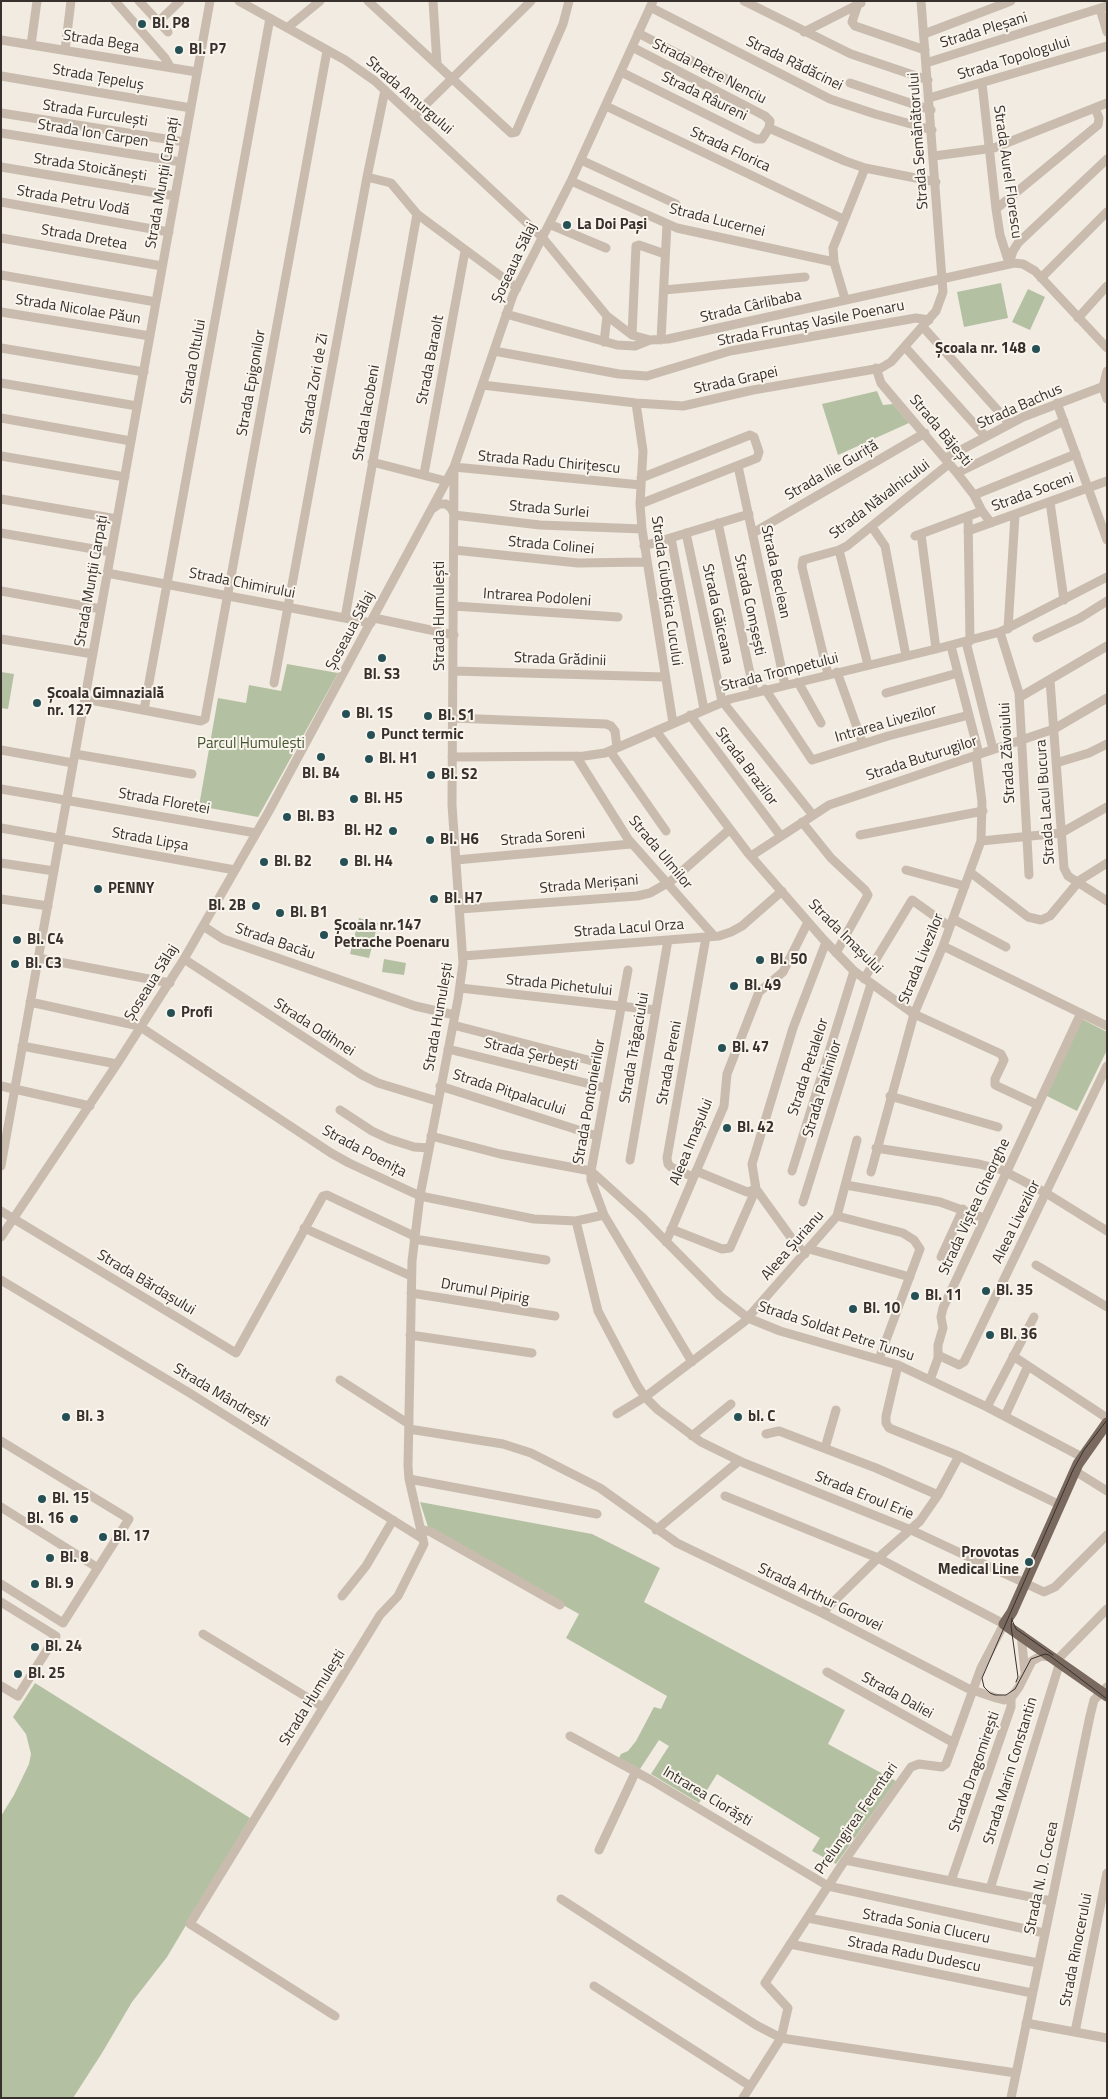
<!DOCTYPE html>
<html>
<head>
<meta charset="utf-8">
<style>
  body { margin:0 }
  #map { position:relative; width:1108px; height:2099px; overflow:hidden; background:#f1ebe1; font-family:"Titillium Web",sans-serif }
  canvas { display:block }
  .frame { position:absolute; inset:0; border:2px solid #38302c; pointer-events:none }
</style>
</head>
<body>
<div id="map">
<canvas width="1108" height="2099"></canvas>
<div class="frame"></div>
</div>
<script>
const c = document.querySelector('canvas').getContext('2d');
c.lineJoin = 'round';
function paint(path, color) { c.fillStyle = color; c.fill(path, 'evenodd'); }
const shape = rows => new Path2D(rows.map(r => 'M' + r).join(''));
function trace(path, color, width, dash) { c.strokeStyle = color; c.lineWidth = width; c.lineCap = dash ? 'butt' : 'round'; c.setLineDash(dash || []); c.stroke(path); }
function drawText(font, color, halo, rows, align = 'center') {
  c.font = font + ' "Titillium Web",sans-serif'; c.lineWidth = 4; c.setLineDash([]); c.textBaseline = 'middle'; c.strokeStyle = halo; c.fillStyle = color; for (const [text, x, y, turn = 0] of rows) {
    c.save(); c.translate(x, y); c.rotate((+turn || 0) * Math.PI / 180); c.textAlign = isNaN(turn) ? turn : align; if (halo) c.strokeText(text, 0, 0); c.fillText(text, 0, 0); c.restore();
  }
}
paint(shape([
  [1001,283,1008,318,964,327,957,292],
  [1028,289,1045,297,1030,330,1012,322],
  [877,391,883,405,893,404,909,423,838,455,822,404],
  [287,664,338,673,258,817,199,806,218,698,246,703,249,685,281,691],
  [1,672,14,674,8,709,1,708],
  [359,918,378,923,369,958,350,954],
  [384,959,406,963,404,975,382,972],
  [1080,1018,1107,1032,1107,1050,1077,1111,1045,1095],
  [420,1502,592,1534,660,1568,644,1602,845,1710,828,1744,896,1781,836,1864,812,1851,820,1838,717,1774,699,1803,651,1774,669,1746,659,1740,640,1769,619,1758,621,1754,628,1751,636,1741,654,1707,661,1709,667,1696,566,1638,579,1614,429,1530],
  [35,1683,250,1818,167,1957,132,2002,102,2053,73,2098,1,2098,1,1816,14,1795,29,1764,31,1754,26,1734,13,1717]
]), '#b4c0a2');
trace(shape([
  [115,1,165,58,171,68],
  [139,1,168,32],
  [239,1,345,60,375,81,542,237,607,316,632,335,650,340,668,339,1014,263,1023,264,1035,271,1107,348],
  [368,1,511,133,516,132,563,24,569,1],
  [433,1,437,64],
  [744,1,851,54,928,80],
  [858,4,852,22,855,26,925,50],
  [650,7,830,99,875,114,932,130],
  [1100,9,1107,32],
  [158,22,180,1],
  [287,28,320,1],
  [804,32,861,3],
  [638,33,736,84],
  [924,34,1011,1],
  [1,40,197,72],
  [31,45,37,1],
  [65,50,71,1],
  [926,63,1107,6],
  [621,72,756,139,762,139,769,128,770,121,765,116,632,47],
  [1,76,191,108],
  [850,83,931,110],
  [982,83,996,209,1000,235,1009,263],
  [929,98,1107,46],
  [606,106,843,219],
  [1,113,185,142],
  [414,116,531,1],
  [769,128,845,161,865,168,936,182],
  [1,133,181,162],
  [934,156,994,148,1107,103],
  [581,160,676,204],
  [1,167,175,196],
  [367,177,391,183,417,214,517,288],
  [571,181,677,228,834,262],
  [1,202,169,232],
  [996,209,1098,125,1099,118,1095,108],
  [549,224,606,248],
  [1,238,162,266],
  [1009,263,1013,251,1018,243,1107,159],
  [1,275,156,302],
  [1041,278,1107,212],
  [664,290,805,277],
  [845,299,834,262,833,248,865,168],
  [1,312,150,336],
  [506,314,617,345,635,346,650,340],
  [1078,318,1107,286],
  [923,327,1010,424],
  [632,335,636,246,639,245,665,254],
  [661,340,667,224],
  [604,342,607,316],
  [905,347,986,437],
  [1,348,144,372],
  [494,351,619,374,647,376,730,351,916,318,929,320],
  [876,368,881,383,957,473,974,495,982,511,991,523],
  [1107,371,1103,387,1107,399],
  [1,383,137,406],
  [482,385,636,403,683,406,753,390,881,368,891,362,936,311,943,292,921,1],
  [636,403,643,451,640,504,642,529,673,723],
  [1057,403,1107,540],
  [1,418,131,441],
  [1,456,125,477],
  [946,458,1023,417,1107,385],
  [372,462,446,481],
  [738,466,785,685],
  [454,467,641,485],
  [957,473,1064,421],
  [424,474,465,251],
  [974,495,1076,454],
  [1,499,117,519],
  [1050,502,1064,600],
  [640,504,757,458,759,452,754,437,750,435,641,478],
  [432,509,439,504,446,504,451,508,454,514],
  [454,515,540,525,642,529],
  [968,516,970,641],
  [718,523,754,692],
  [872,527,885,546,906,656],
  [968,531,1107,481],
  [1,533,111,552],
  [686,533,722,701,812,814],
  [753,533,925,433],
  [921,534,936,649],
  [915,536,982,511],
  [671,538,704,709],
  [644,546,749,514],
  [454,550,578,563,646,562],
  [839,550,868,665],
  [107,573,371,623],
  [1,591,101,609],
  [454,606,618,617],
  [345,618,417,214],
  [374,618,454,635],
  [1008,629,1015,515],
  [1000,632,1019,693,1029,875],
  [1037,638,1080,618,1107,601],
  [1,639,93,654],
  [966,642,993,749],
  [951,646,979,754],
  [453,671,665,677],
  [837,672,863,744],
  [828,674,802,567,803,560,839,550,847,546,950,463],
  [1050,680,1064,868,1068,876,1107,901],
  [798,682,821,723],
  [274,683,367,177,385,90],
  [765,689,812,760,888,736,969,715],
  [886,693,958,673],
  [1020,697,1107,646],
  [85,699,201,721,205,719,327,51],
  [144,710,270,18],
  [690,715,780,835],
  [453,718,606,724,611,726,615,731,617,748],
  [656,731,748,853,823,939,854,971,914,1014,1001,1054,1004,1060,995,1079,995,1085,1038,1105],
  [1,750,73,763],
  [610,751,666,831],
  [75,754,192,774],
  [576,756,628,839,714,936],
  [452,757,584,756,605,753,730,699,936,649,1000,632,1107,577],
  [1056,763,1089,753,1107,744],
  [1,789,256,833],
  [802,822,831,858,865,890,868,895,836,953],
  [1,828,235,870],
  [860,835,983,811],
  [981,841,1061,833,1107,807],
  [751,856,829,805,1054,729,1107,698],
  [456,860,631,844],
  [1,863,54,871],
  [906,870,965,886],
  [970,872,1028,917,1041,920,1050,916,1080,880,1107,863],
  [1,899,48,906],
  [460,909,637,896,650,893,671,881,729,830],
  [953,919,1006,947],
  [203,926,223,939,415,1006,455,1015],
  [943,946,1107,1026],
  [463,956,719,936,731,932,742,926,782,891],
  [38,958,170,983],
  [184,959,362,1075,378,1083,437,1101],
  [628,970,591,1171,591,1180,604,1215,692,1362],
  [864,979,912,900,950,927],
  [460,988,655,1010],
  [30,1002,139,1026,331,1153,349,1163,420,1196,534,1219,576,1221,604,1215],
  [453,1025,592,1061],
  [22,1046,117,1064],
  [448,1049,606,1088],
  [1,1086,90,1106],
  [440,1086,597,1136],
  [890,1096,998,1127],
  [340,1110,372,1131,389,1139,414,1147,429,1148],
  [431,1136,500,1154,591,1171,642,1217,720,1296,748,1318,780,1331,898,1365,987,1407,1082,1457],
  [876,1148,979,1164,1002,1170,1046,1193,1107,1231],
  [630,1160,668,940],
  [1,1166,210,1],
  [696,1171,747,1192,756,1189],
  [792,1171,854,971],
  [871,1172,914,1014,943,946,981,841,982,802,976,755],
  [693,1177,671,1167,668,1164,667,1158,706,937],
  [846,1185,940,1202,984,1218],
  [803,1202,871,984],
  [1,1211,236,1353,323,1196,327,1195,414,1236],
  [837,1216,857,1140],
  [576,1221,598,1311,637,1385,645,1397,658,1410,701,1442,744,1463,911,1530,1044,1592,1055,1587,1107,1535],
  [304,1228,411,1276],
  [671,1229,722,1249,730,1248,756,1189],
  [1,1237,117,1064,184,959,269,811,454,467,513,295,571,181,653,1],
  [414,1239,546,1260],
  [666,1242,724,1106,727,1074,759,992,783,972,808,922],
  [809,1249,910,1277],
  [805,1254,795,1243,756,1189,752,1164,793,1028,826,942],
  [941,1257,963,1209],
  [1036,1265,1107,1307],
  [1,1280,188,1392,423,1539],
  [411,1293,555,1316],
  [410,1335,532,1353],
  [938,1355,959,1365,964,1362,1107,1066],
  [1013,1356,1107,1418],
  [898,1365,886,1416,886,1423,889,1428,959,1456,1060,1505],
  [340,1380,409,1424],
  [930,1380,938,1358,938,1345,943,1328,941,1317,943,1308,1081,1013],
  [987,1407,1034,1317],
  [617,1414,645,1397,744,1322,837,1216,903,1233,914,1240,920,1249,879,1359],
  [1005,1416,1028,1366],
  [409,1429,503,1444,531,1453,600,1488,677,1543,822,1613,967,1688,996,1698,1004,1700,1011,1698],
  [766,1434,779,1431,876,1468,938,1495],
  [692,1436,731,1404],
  [1,1441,129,1519,63,1623,1,1584],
  [825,1448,836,1410],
  [1075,1471,1107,1491],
  [409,1479,597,1514],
  [725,1496,878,1558,1004,1624,981,1668,946,1764,942,1767,919,1764,911,1767,845,1860,765,1983,788,2008,781,2038,743,2098],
  [1,1507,98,1568],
  [421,1529,431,1532,560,1605],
  [656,1530,739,1461],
  [342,1596,366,1566,393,1520],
  [1,1602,56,1636,18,1696,1,1686],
  [822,1613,878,1558,920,1521,938,1495,959,1456],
  [203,1634,323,1707],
  [1021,1634,1025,1673],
  [1057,1660,1107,1609],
  [827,1672,954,1743],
  [570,1736,651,1780,828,1886,1044,1933],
  [599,1850,636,1771],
  [845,1860,1051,1901],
  [951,1881,1011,1707,1011,1698,1019,1687,1032,1661,1041,1656,1051,1657],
  [990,1889,1060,1662],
  [561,1899,756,2025,781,2038,1016,2073],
  [808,1918,1038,1963],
  [790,1944,1032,1993],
  [594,1986,750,2086],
  [335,2016,190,1924,380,1615,398,1596,424,1544,409,1479,408,1466,412,1261,420,1196,458,999,463,963,452,805,454,467],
  [1026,2023,1107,2038],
  [1075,2032,1107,1873],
  [1011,2098,1090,1716,1094,1700,1107,1687]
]), '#c9bcae', 9);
trace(shape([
  [1107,1423,1078,1464,1012,1612,1004,1624,1107,1696]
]), '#79695e', 11);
trace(shape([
  [1107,1420,1084,1450,1073,1470,982,1678,984,1687,990,1693,995,1695,1006,1695,1015,1689,1031,1659,1045,1654,1049,1655,1107,1699],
  [1012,1618,1011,1626,1018,1677,1016,1682],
  [1012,1620,1016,1629,1053,1655]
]), '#38302c', 1);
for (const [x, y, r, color] of [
  [142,24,5,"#245056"],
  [179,50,5,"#245056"],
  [567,225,5,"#245056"],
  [1036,349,5,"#245056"],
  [382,658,5,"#245056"],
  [37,703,5,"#245056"],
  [346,714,5,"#245056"],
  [428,716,5,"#245056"],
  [371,735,5,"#245056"],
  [321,757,5,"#245056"],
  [369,759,5,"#245056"],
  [431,775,5,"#245056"],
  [354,799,5,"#245056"],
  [287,817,5,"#245056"],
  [393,831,5,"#245056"],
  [430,840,5,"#245056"],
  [264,862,5,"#245056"],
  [344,862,5,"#245056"],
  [98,889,5,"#245056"],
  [434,899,5,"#245056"],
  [256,906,5,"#245056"],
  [280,913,5,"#245056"],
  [324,935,5,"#245056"],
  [17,940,5,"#245056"],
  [760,960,5,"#245056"],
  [15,964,5,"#245056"],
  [734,986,5,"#245056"],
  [171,1013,5,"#245056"],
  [722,1048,5,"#245056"],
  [727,1128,5,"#245056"],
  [986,1291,5,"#245056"],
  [915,1296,5,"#245056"],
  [853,1309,5,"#245056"],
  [990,1335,5,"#245056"],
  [66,1417,5,"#245056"],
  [738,1417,5,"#245056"],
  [42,1499,5,"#245056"],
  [74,1519,5,"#245056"],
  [103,1537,5,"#245056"],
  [50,1558,5,"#245056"],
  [1029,1562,5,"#245056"],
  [35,1584,5,"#245056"],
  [35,1647,5,"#245056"],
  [18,1674,5,"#245056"]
]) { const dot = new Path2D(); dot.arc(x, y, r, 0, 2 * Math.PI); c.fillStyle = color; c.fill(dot); trace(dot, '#f9f5ed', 2); }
drawText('bold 15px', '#38302c', '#f9f5ed', [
  ["Bl. P8",152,24],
  ["Bl. P7",189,50],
  ["La Doi Pași",577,225],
  ["Școala nr. 148",1026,349,"right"],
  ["Bl. S3",382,675,"center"],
  ["Școala Gimnazială",47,694],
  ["nr. 127",47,711],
  ["Bl. 1S",356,714],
  ["Bl. S1",438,716],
  ["Punct termic",381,735],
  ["Bl. H1",379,759],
  ["Bl. B4",321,774,"center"],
  ["Bl. S2",441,775],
  ["Bl. H5",364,799],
  ["Bl. B3",297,817],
  ["Bl. H2",383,831,"right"],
  ["Bl. H6",440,840],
  ["Bl. B2",274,862],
  ["Bl. H4",354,862],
  ["PENNY",108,889],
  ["Bl. H7",444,899],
  ["Bl. 2B",246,906,"right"],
  ["Bl. B1",290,913],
  ["Școala nr.147",334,926],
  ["Petrache Poenaru",334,943],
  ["Bl. C4",27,940],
  ["Bl. 50",770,960],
  ["Bl. C3",25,964],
  ["Bl. 49",744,986],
  ["Profi",181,1013],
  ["Bl. 47",732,1048],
  ["Bl. 42",737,1128],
  ["Bl. 35",996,1291],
  ["Bl. 11",925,1296],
  ["Bl. 10",863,1309],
  ["Bl. 36",1000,1335],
  ["Bl. 3",76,1417],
  ["bl. C",748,1417],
  ["Bl. 15",52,1499],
  ["Bl. 16",64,1519,"right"],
  ["Bl. 17",113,1537],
  ["Provotas",1019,1553,"right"],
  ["Medical Line",1019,1570,"right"],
  ["Bl. 8",60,1558],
  ["Bl. 9",45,1584],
  ["Bl. 24",45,1647],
  ["Bl. 25",28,1674]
], 'left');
drawText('15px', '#38302c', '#f9f5ed', [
  ["Strada Pleșani",984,31,-17],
  ["Strada Bega",101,42,9],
  ["Strada Topologului",1014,59,-17],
  ["Strada Rădăcinei",794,64,26],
  ["Strada Petre Nenciu",709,72,27],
  ["Strada Țepeluș",98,78,10],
  ["Strada Amurgului",409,96,41],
  ["Strada Râureni",704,97,26],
  ["Strada Furculești",95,114,9],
  ["Strada Ion Carpen",93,134,9],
  ["Strada Semănătorului",919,141,-94],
  ["Strada Florica",730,150,25],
  ["Strada Stoicănești",90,168,9],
  ["Strada Aurel Florescu",1007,172,82],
  ["Strada Munții Carpați",163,183,-80],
  ["Strada Petru Vodă",73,201,10],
  ["Strada Lucernei",717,221,14],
  ["Strada Dretea",84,238,10],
  ["Șoseaua Sălaj",515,263,-65],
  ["Strada Cârlibaba",751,307,-13],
  ["Strada Nicolae Păun",78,310,9],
  ["Strada Fruntaș Vasile Poenaru",811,324,-11],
  ["Strada Baraolt",431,360,-79],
  ["Strada Oltului",194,362,-80],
  ["Strada Grapei",736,381,-12],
  ["Strada Epigonilor",252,383,-80],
  ["Strada Zori de Zi",315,384,-80],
  ["Strada Bachus",1020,407,-24],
  ["Strada Iacobeni",367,413,-80],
  ["Strada Băjești",940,431,50],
  ["Strada Radu Chirițescu",549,463,5],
  ["Strada Ilie Guriță",832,471,-30],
  ["Strada Soceni",1033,493,-20],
  ["Strada Năvalnicului",880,500,-37],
  ["Strada Surlei",549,510,5],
  ["Strada Colinei",551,546,5],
  ["Strada Beclean",775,572,78],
  ["Strada Munții Carpați",92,581,-80],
  ["Strada Chimirului",242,584,11],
  ["Strada Ciuboțica Cucului",666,591,82],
  ["Intrarea Podoleni",537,598,4],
  ["Strada Comșești",749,605,78],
  ["Strada Găiceana",717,614,78],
  ["Strada Humulești",440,616,-90],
  ["Șoseaua Sălaj",351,631,-62],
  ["Strada Grădinii",560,660,2],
  ["Strada Trompetului",780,673,-14],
  ["Intrarea Livezilor",886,724,-16],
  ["Strada Zăvoiului",1008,753,-93],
  ["Strada Buturugilor",922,759,-18],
  ["Strada Brazilor",746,767,53],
  ["Strada Floretei",164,802,10],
  ["Strada Lacul Bucura",1046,802,-94],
  ["Strada Soreni",543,838,-5],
  ["Strada Lipșa",150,840,10],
  ["Strada Ulmilor",660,853,50],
  ["Strada Merișani",589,885,-5],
  ["Strada Lacul Orza",629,929,-4],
  ["Strada Imașului",845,937,45],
  ["Strada Bacău",275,942,19],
  ["Strada Livezilor",922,959,-68],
  ["Șoseaua Sălaj",152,983,-58],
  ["Strada Pichetului",559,986,6],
  ["Strada Humulești",439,1017,-80],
  ["Strada Odihnei",314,1028,33],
  ["Strada Trăgaciului",635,1048,-80],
  ["Strada Șerbești",531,1055,14],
  ["Strada Pereni",670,1063,-80],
  ["Strada Petalelor",809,1067,-72],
  ["Strada Paltinilor",823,1089,-73],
  ["Strada Pitpalacului",509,1093,18],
  ["Strada Pontonierilor",590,1102,-80],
  ["Aleea Imașului",692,1142,-68],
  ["Strada Poenița",364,1152,28],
  ["Strada Viștea Gheorghe",975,1207,-65],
  ["Aleea Livezilor",1017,1222,-64],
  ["Aleea Șurianu",793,1246,-49],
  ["Strada Bărdașului",146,1283,31],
  ["Drumul Pipirig",485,1292,10],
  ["Strada Soldat Petre Tunsu",836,1332,18],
  ["Strada Mândrești",221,1396,31],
  ["Strada Eroul Erie",864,1496,22],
  ["Strada Arthur Gorovei",820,1598,26],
  ["Strada Daliei",897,1696,29],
  ["Strada Humulești",313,1698,-58],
  ["Strada Marin Constantin",1011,1771,-73],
  ["Strada Dragomirești",975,1772,-71],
  ["Intrarea Ciorăști",707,1797,31],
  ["Prelungirea Ferentari",857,1819,-55],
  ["Strada N. D. Cocea",1042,1878,-78],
  ["Strada Sonia Cluceru",926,1927,11],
  ["Strada Rinocerului",1077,1950,-79],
  ["Strada Radu Dudescu",914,1955,11]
]);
drawText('15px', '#455431', '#f9f5ed', [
  ["Parcul Humulești",251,744]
]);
</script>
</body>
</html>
